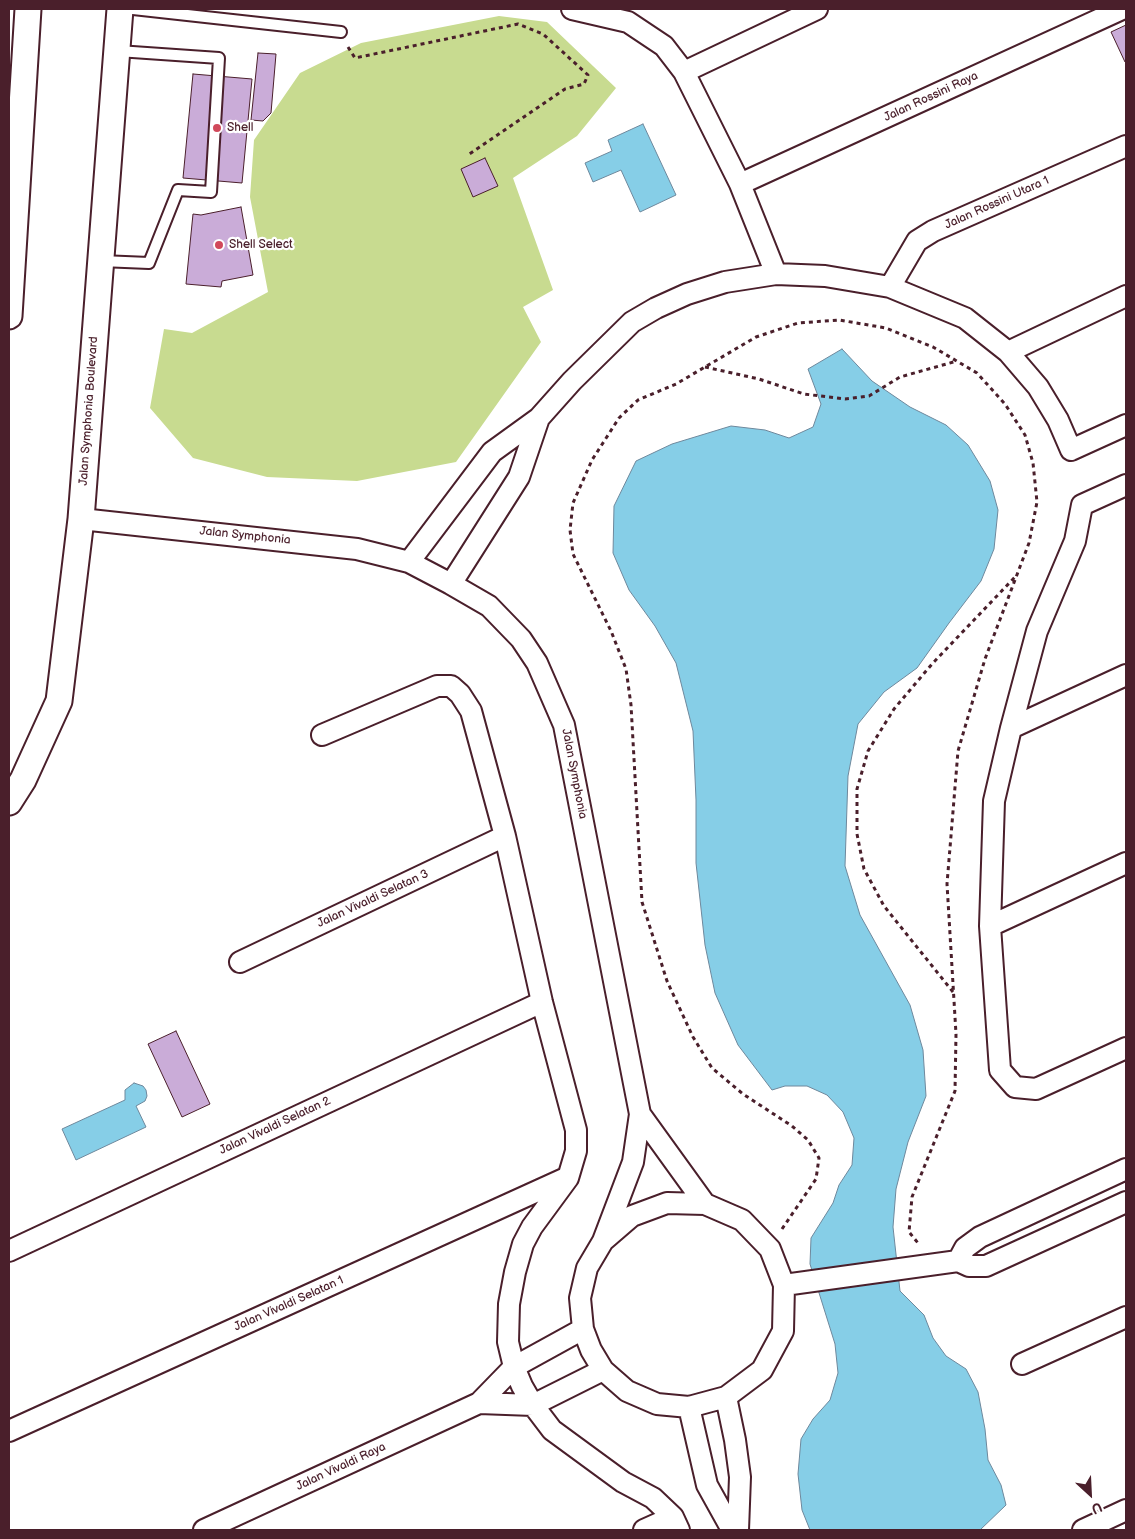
<!DOCTYPE html>
<html>
<head>
<meta charset="utf-8">
<style>
  body { margin:0 }
  #map { position:relative; width:1135px; height:1539px; overflow:hidden; background:#fff; font-family:"Balsamiq Sans",sans-serif }
  canvas { display:block }
  .frame { position:absolute; inset:0; border:10px solid #4a1f2b; pointer-events:none }
  .north { position:absolute; left:1065px; top:1469px; width:50px; height:50px; -webkit-text-stroke:4px #fff; paint-order:stroke; rotate:155deg; font-size:14px; font-weight:700; line-height:20px; text-align:center; color:#4a1f2b }
  .north::after { content:''; display:block; margin:auto; width:18px; height:22px; background:#4a1f2b; clip-path:polygon(50% 0,100% 100%,50% 72%,0 100%) }
</style>
</head>
<body>
<div id="map">
<canvas width="1135" height="1539"></canvas>
<div class="frame"></div>
<div class="north">U</div>
</div>
<script>
const c = document.querySelector('canvas').getContext('2d');
c.lineJoin = 'round';
function paint(path, color) { c.fillStyle = color; c.fill(path, 'evenodd'); }
const shape = rows => new Path2D(rows.map(r => 'M' + r).join(''));
function trace(path, color, width, dash) { c.strokeStyle = color; c.lineWidth = width; c.lineCap = dash ? 'butt' : 'round'; c.setLineDash(dash || []); c.stroke(path); }
function drawText(font, color, halo, rows, align = 'center') {
  c.font = font + ' "Balsamiq Sans",sans-serif'; c.lineWidth = 4.5; c.setLineDash([]); c.textBaseline = 'middle'; c.strokeStyle = halo; c.fillStyle = color; for (const [text, x, y, turn = 0] of rows) {
    c.save(); c.translate(x, y); c.rotate((+turn || 0) * Math.PI / 180); c.textAlign = isNaN(turn) ? turn : align; if (halo) c.strokeText(text, 0, 0); c.fillText(text, 0, 0); c.restore();
  }
}
paint(shape([
  [499,16,547,22,616,88,577,136,513,178,553,290,523,307,541,342,456,462,357,481,267,477,193,458,150,408,164,329,192,333,268,292,250,197,254,140,300,73,361,43]
]), '#c8db90');
const water = shape([
  [643,124,676,195,640,212,621,170,593,182,585,163,612,151,608,140,643,124],
  [842,349,872,381,910,407,946,425,968,445,990,481,998,510,994,549,981,581,949,623,917,668,884,692,858,724,848,776,845,866,860,915,910,1005,923,1050,926,1096,908,1142,896,1189,893,1227,900,1291,924,1315,933,1338,946,1356,966,1369,978,1392,985,1429,988,1460,1001,1485,1006,1505,980,1530,810,1530,802,1510,798,1474,801,1439,813,1419,830,1400,838,1373,835,1344,810,1264,811,1238,833,1203,839,1185,852,1165,854,1138,843,1112,827,1095,807,1086,785,1086,772,1090,738,1045,715,993,705,945,696,863,696,800,693,731,676,663,655,626,629,590,613,553,614,506,636,461,672,444,731,426,765,430,789,438,813,427,821,404,808,369,842,349],
  [134,1083,143,1086,146,1090,147,1096,145,1101,136,1106,146,1127,76,1160,62,1129,125,1100,125,1090,134,1083]
]);
paint(water, '#86cee7');
trace(water, '#6e889c', 1);
const building = shape([
  [1126,25,1126,62,1125,62,1111,32,1126,25],
  [258,53,276,54,271,113,263,121,251,120,258,53],
  [193,74,252,79,242,183,183,178,193,74],
  [485,158,498,186,473,197,461,169,485,158],
  [241,207,253,275,222,281,221,287,186,284,193,214,201,215,241,207],
  [176,1031,210,1104,182,1117,148,1044,176,1031]
]);
paint(building, '#caacd8');
trace(building, '#4a1f2b', 1);
const service = shape([
  [133,9,341,32],
  [101,261,149,263,178,190,211,192,219,58,118,51]
]);
const minor = shape([
  [572,9,628,22,664,46,684,72,740,184,776,274],
  [684,72,817,9],
  [740,184,1122,9],
  [890,287,917,241,933,231,1126,146],
  [1008,352,1126,296],
  [1126,485,1082,505,1075,541,1037,631,1011,728,994,801,990,926,1000,1070,1015,1087,1036,1089,1126,1048],
  [81,519,357,549,409,562,451,584,489,606,521,639,537,663,564,725,640,1114],
  [409,562,492,452,539,418,572,381,632,322,656,308,687,294,725,282,776,274,825,276,890,287,965,318,1008,352,1038,387,1058,420,1071,450,1126,425],
  [451,584,519,477,539,418],
  [1011,728,1126,675],
  [322,735,437,686,451,686,460,694,471,711,505,836,542,1002,576,1130,576,1151,568,1178,532,1227,523,1244,515,1272,509,1304,508,1342,514,1367,522,1386,533,1405,552,1430,623,1482,653,1498,673,1517,679,1530],
  [990,926,1126,863],
  [240,962,505,836],
  [603,1241,633,1162,640,1114,705,1204,742,1220,770,1249,784,1285,783,1331,762,1370,726,1397,689,1407,657,1404,627,1391,603,1370,591,1350,583,1329,580,1298,587,1268,603,1241,632,1216,667,1203,705,1204],
  [9,1251,542,1002],
  [958,1261,965,1248,980,1237,1126,1169],
  [784,1285,958,1261,969,1266,986,1266,1126,1202],
  [1022,1364,1126,1317],
  [726,1397,735,1440,740,1477,738,1530],
  [479,1403,533,1405,603,1370],
  [689,1407,707,1485,732,1530],
  [9,1431,566,1178],
  [204,1530,479,1403,514,1367,583,1329],
  [644,1530,673,1517],
  [1083,1530,1126,1510]
]);
const tertiary = shape([
  [9,316,28,9],
  [9,802,23,780,59,701,81,519,120,9]
]);
trace(service, '#4a1f2b', 14);
trace(minor, '#4a1f2b', 24);
trace(tertiary, '#4a1f2b', 29);
trace(shape([
  [348,47,355,58,518,24,543,34,588,75,584,84,565,89,468,155],
  [705,367,759,379,804,394,845,399,869,396,900,377,957,361],
  [953,992,884,906,864,869,857,834,857,789,868,751,894,709,932,664,1015,577],
  [782,1229,816,1179,819,1158,808,1140,792,1126,743,1094,712,1068,693,1037,667,981,642,902,631,705,626,669,611,631,573,554,570,530,573,503,592,460,619,418,638,400,676,384,756,337,798,323,839,320,886,328,933,347,977,373,1005,404,1025,435,1033,463,1037,502,1029,543,985,659,958,751,947,884,956,1034,955,1091,912,1197,909,1232,918,1243]
]), '#4a1f2b', 3, [4, 4]);
trace(service, '#fff', 10);
trace(minor, '#fff', 20);
trace(tertiary, '#fff', 25);
for (const [x, y, r, color] of [
  [217,128,5,"#d1495b"],
  [219,245,5,"#d1495b"]
]) { const dot = new Path2D(); dot.arc(x, y, r, 0, 2 * Math.PI); c.fillStyle = color; c.fill(dot); trace(dot, '#fff', 2); }
drawText('12px', '#4a1f2b', '#fff', [
  ["Jalan Rossini Raya",931,97,-25],
  ["Jalan Rossini Utara 1",997,203,-24],
  ["Jalan Symphonia Boulevard",89,411,-86],
  ["Jalan Symphonia",245,536,6],
  ["Jalan Symphonia",574,774,79],
  ["Jalan Vivaldi Selatan 3",373,899,-25],
  ["Jalan Vivaldi Selatan 2",275,1126,-25],
  ["Jalan Vivaldi Selatan 1",289,1304,-24],
  ["Jalan Vivaldi Raya",341,1467,-25]
]);
drawText('12px', '#4a1f2b', '#fff', [
  ["Shell",227,128],
  ["Shell Select",229,245]
], 'left');
</script>
</body>
</html>
